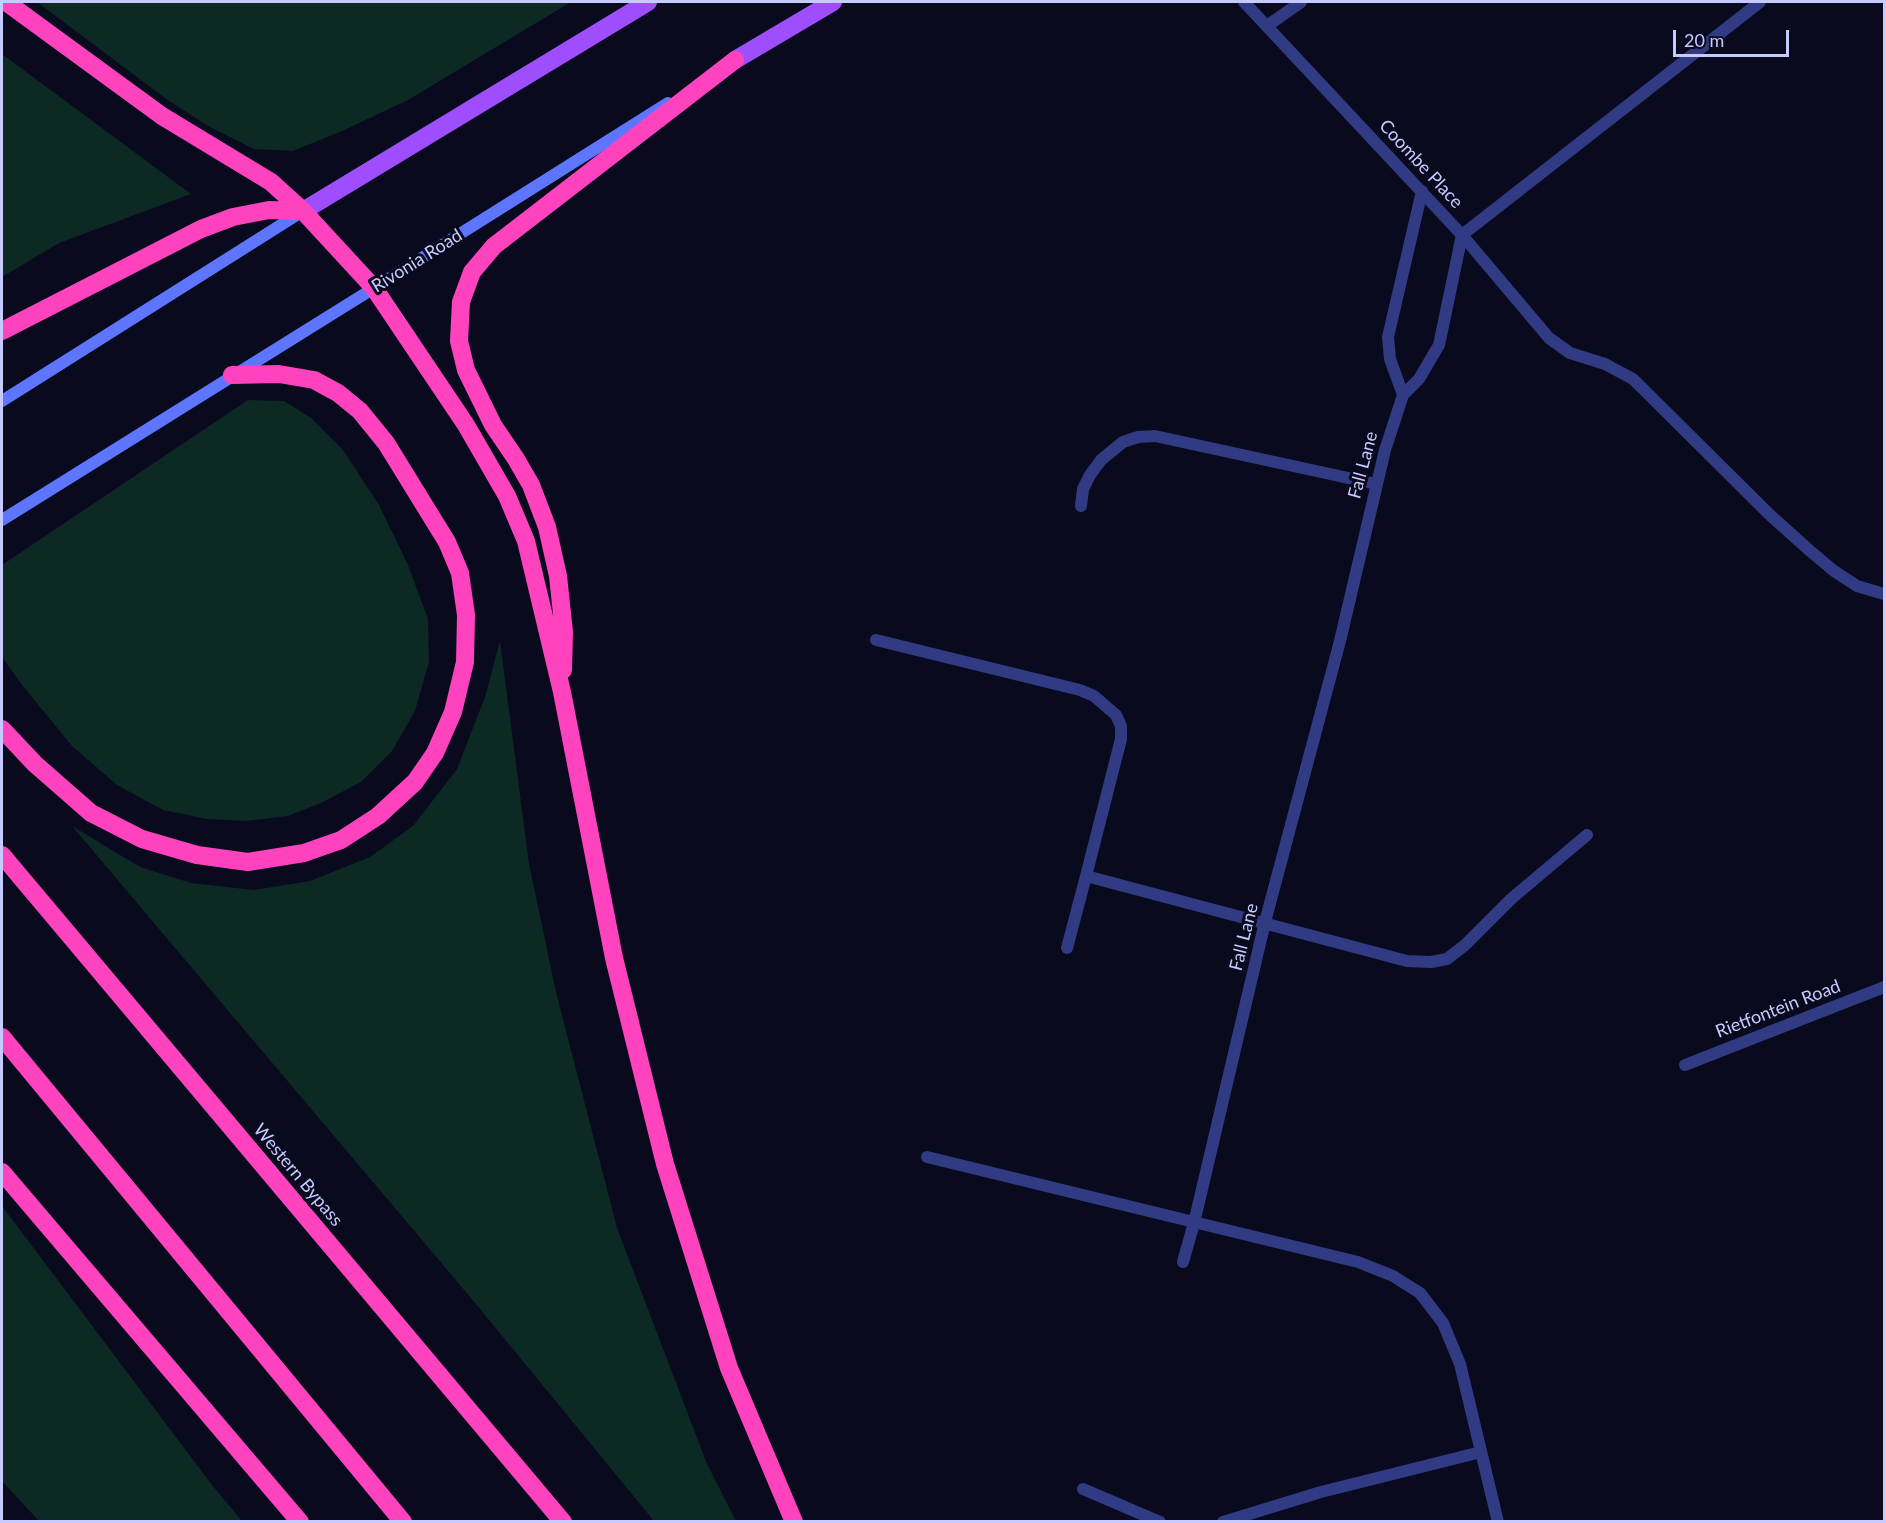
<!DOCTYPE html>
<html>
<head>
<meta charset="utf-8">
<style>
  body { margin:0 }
  #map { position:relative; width:1886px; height:1523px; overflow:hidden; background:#0a0a1e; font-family:Lato,sans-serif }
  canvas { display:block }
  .frame { position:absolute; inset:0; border:3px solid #c7caff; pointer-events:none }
  .scale { position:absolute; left:1673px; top:30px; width:116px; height:27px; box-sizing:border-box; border:3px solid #c7caff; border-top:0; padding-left:8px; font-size:18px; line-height:21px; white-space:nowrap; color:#c7caff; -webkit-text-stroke:4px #0a0a1e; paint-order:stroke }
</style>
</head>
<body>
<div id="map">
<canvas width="1886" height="1523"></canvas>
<div class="frame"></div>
<div class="scale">20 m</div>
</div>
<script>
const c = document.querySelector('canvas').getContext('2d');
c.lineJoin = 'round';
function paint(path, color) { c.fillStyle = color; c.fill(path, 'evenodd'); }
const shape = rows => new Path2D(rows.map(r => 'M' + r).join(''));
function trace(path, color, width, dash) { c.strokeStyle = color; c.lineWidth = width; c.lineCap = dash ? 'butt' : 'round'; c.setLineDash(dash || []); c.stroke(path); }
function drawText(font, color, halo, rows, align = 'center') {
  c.font = font + ' Lato,sans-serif'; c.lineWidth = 6; c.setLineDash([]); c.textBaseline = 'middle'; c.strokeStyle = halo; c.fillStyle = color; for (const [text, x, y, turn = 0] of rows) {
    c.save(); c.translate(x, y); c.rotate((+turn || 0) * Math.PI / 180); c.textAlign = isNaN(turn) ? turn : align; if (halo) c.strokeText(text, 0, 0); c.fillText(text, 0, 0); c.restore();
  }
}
paint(shape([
  [37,2,571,2,408,100,342,131,293,151,254,149,208,126,169,101],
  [2,54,191,194,59,243,2,277],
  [248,400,284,401,311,418,343,450,379,505,408,565,428,619,429,662,415,711,392,751,361,782,321,803,288,816,246,821,207,819,163,810,117,785,72,746,22,685,2,657,2,565],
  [500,641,529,864,556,992,617,1228,707,1464,736,1521,654,1521,471,1298,72,826,140,867,191,883,254,890,310,881,370,857,413,826,457,769,485,697],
  [2,1206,212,1485,242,1521,39,1521,2,1481]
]), '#0c2923');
trace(shape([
  [1267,26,1301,2],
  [1403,395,1390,359,1388,337,1422,191],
  [1081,506,1083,489,1090,475,1101,460,1123,442,1138,437,1155,436,1376,484],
  [876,640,1080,690,1094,696,1116,715,1121,726,1121,739,1086,876,1407,961,1431,962,1447,959,1465,945,1511,899,1587,835],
  [1067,948,1086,876],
  [927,1157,1358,1262,1393,1276,1420,1293,1443,1323,1460,1364,1498,1522],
  [1183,1262,1194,1223,1265,922,1340,641,1385,450,1403,395,1419,379,1439,345,1462,235],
  [1083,1489,1160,1522],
  [1223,1522,1321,1492,1481,1452]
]), '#303b83', 12);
trace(shape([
  [1244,2,1462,235,1549,338,1570,353,1605,364,1633,379,1770,515,1809,550,1834,571,1857,586,1884,594],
  [1462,235,1760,2],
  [1685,1065,1884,987]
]), '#303b83', 12);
trace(shape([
  [2,401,303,211],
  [2,520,374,288,668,103]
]), '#5e76ff', 12);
trace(shape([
  [735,60,833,2],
  [303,211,648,2]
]), '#9f4eff', 18);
trace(shape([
  [6,2,162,116,271,182,303,211,374,288,466,425,507,496,526,541,562,692,614,958,665,1164,729,1368,794,1522],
  [2,331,201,229,233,217,269,210,303,211],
  [563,670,564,632,558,576,547,527,531,485,516,459,493,425,466,370,459,341,461,302,472,272,494,246,735,60],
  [2,729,35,764,91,813,142,839,197,855,248,862,304,853,341,840,378,816,415,782,435,753,453,712,465,662,466,615,460,573,447,542,386,443,360,411,338,393,314,380,279,374,232,375],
  [2,855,563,1522],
  [2,1037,403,1522],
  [2,1172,300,1522]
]), '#ff42bd', 18);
drawText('18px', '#c7caff', '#0a0a1e', [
  ["Coombe Place",1421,164,47],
  ["Rivonia Road",417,261,-32],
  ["Fall Lane",1363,465,-75],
  ["Fall Lane",1244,937,-76],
  ["Rietfontein Road",1778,1009,-21],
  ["Western Bypass",298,1175,50]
]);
</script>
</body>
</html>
